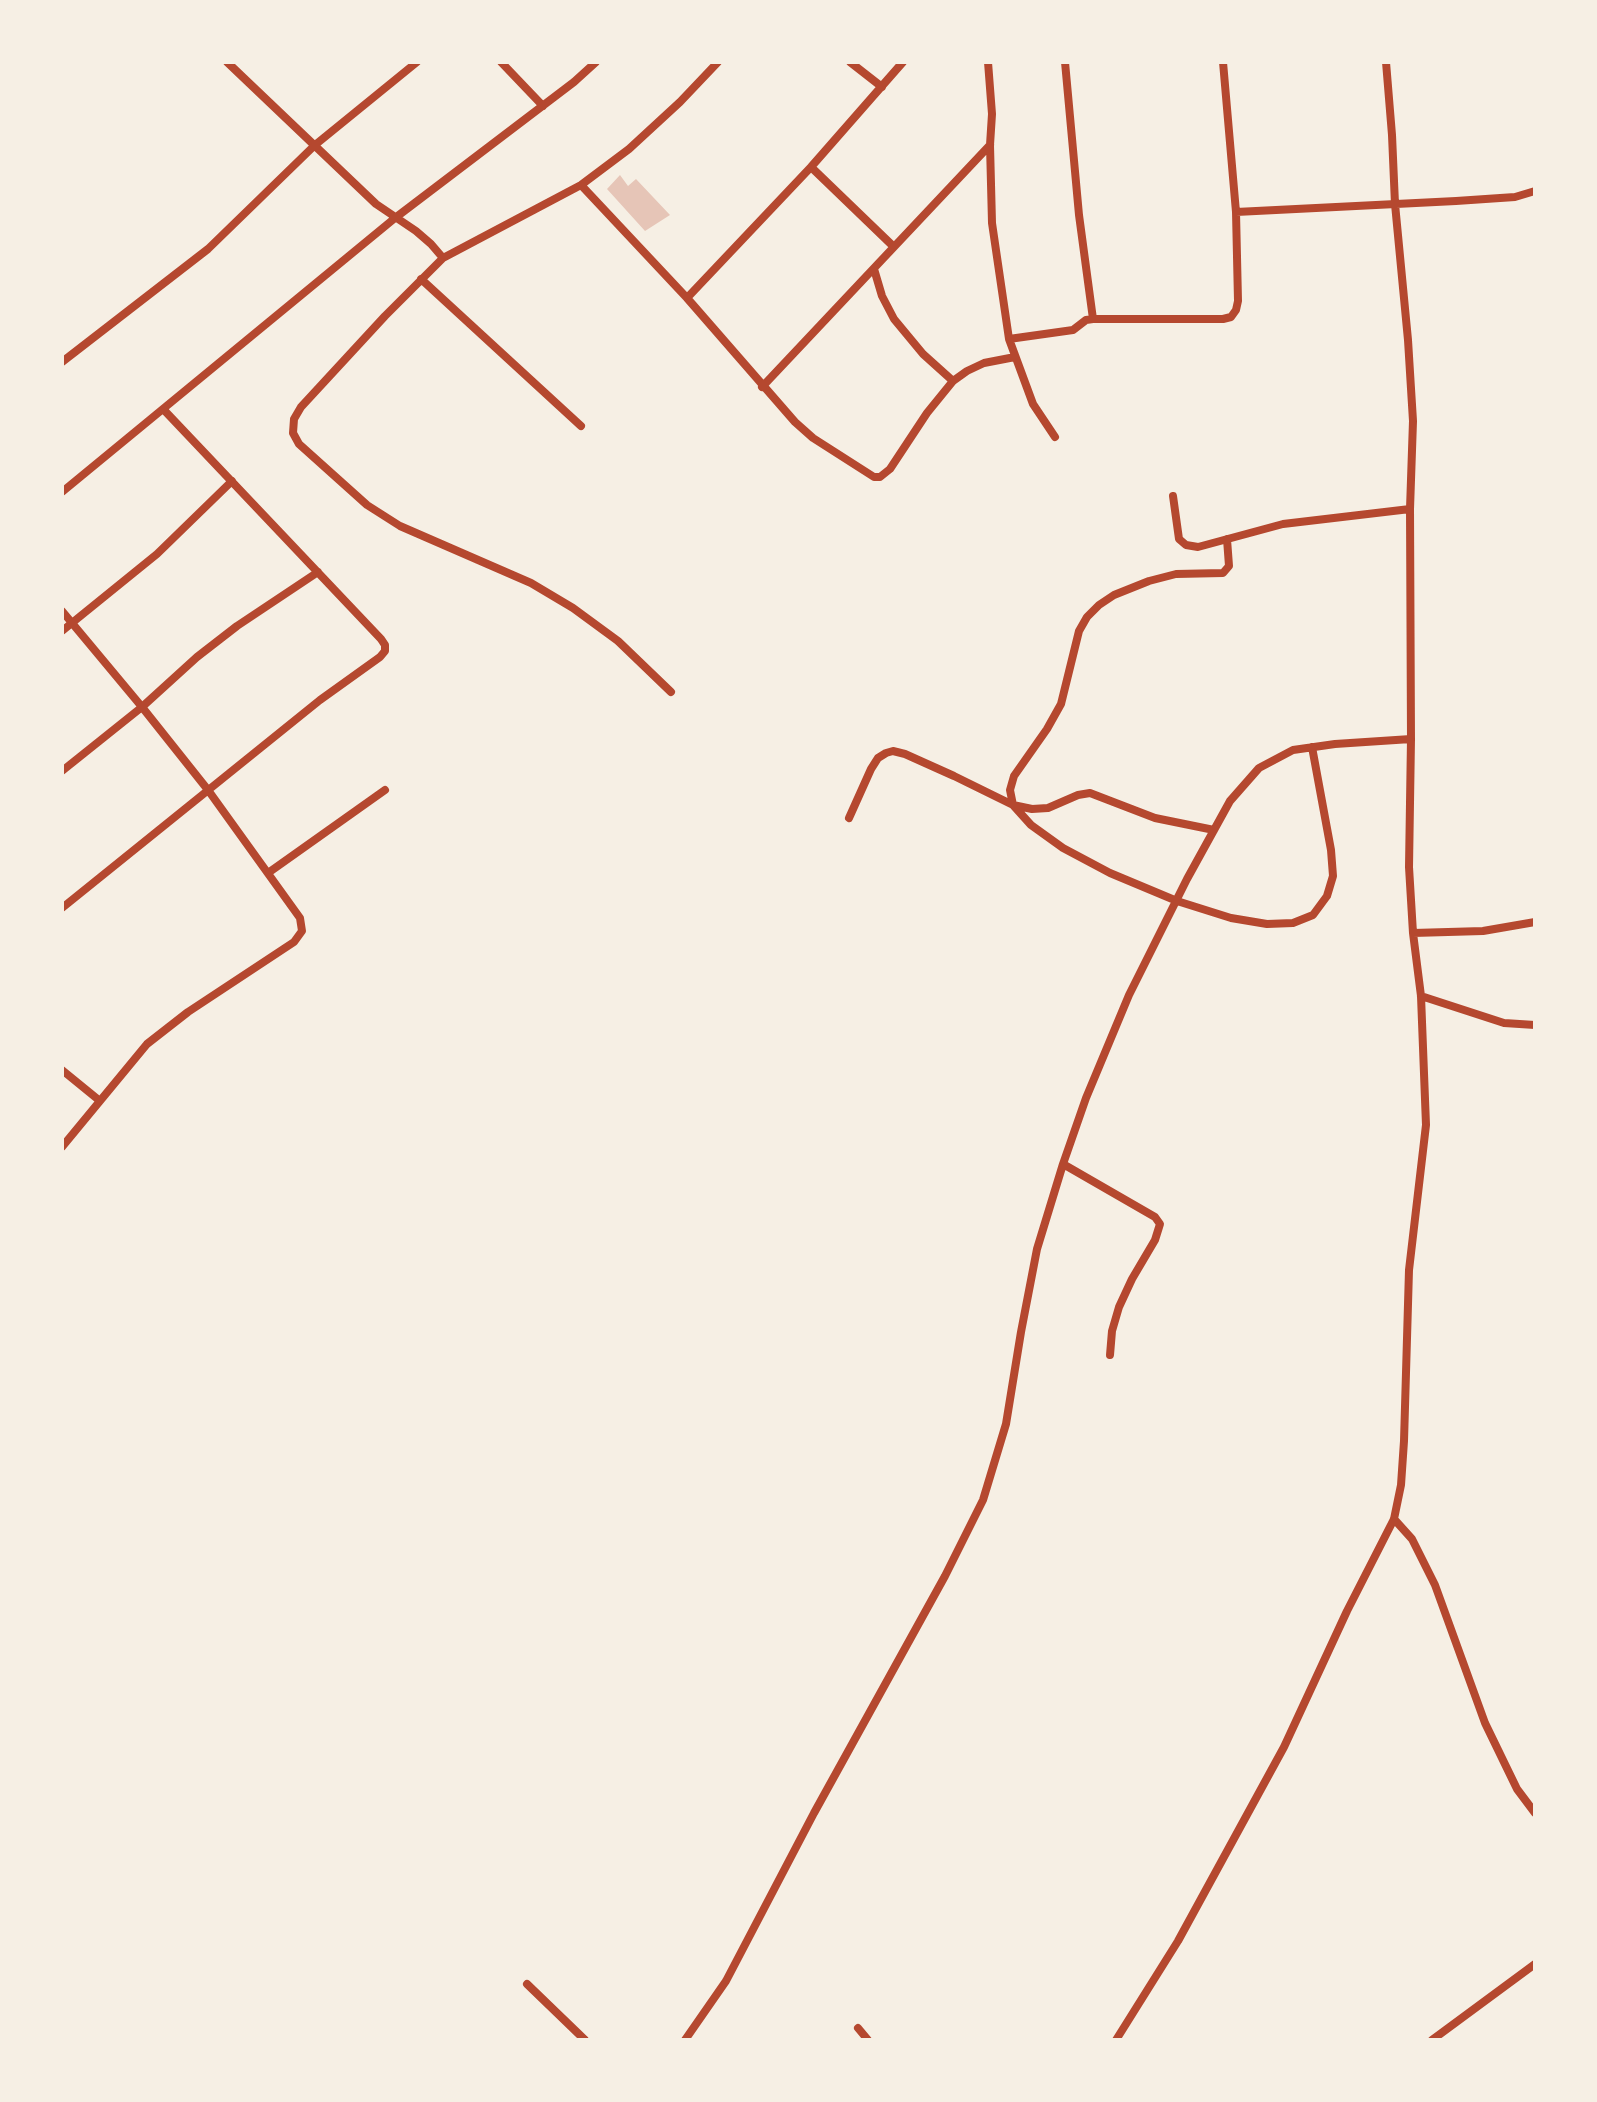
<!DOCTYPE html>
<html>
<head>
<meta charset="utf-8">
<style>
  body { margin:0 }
  #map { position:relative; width:1597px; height:2102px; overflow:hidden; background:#f6efe4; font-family:Karla,sans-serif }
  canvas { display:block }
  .frame { position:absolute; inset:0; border:64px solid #f6efe4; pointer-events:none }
</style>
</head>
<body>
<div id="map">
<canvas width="1597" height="2102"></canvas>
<div class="frame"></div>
</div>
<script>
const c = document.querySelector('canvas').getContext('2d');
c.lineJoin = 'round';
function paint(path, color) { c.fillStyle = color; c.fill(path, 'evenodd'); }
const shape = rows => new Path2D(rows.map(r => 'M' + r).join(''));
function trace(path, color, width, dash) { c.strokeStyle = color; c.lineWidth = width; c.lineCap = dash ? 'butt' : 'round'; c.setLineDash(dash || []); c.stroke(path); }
paint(shape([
  [620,175,628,186,636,179,670,215,645,231,607,189]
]), '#e6c5b7');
trace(shape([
  [227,62,376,204,416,231,431,244,443,258],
  [501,62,543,106],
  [850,62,882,87],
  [988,62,992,114,990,145,992,223,1009,339,1033,404,1055,437],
  [1065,62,1079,215,1093,319],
  [1223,62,1236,212,1456,201,1515,197,1535,191],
  [811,167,894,247],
  [581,185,687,298,795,422,813,438,874,477,880,477,890,469,927,413,953,381,967,371,984,363,1015,357],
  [874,269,882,296,894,319,923,354,953,381],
  [421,279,581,426],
  [687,298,811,167,903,62],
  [1009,339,1073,330,1086,320,1093,319,1223,319,1231,317,1236,310,1238,301,1236,212],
  [62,362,208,249,315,145,417,62],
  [762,387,990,145],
  [62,492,395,218,574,82,596,62],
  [1173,496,1179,539,1186,545,1198,547,1283,524,1410,509],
  [1227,539,1229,566,1223,573,1176,574,1149,581,1114,595,1099,605,1087,617,1079,631,1061,704,1047,729,1014,776,1010,790,1013,805,1031,825,1063,848,1110,873,1177,901,1231,918,1267,924,1293,923,1313,915,1327,896,1333,876,1331,850,1312,747],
  [62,611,142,707,208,790,300,918,302,931,294,942,188,1012,147,1044,62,1147],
  [62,631,157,554,232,481],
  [671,692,618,641,573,608,531,583,400,526,367,505,299,444,293,433,294,419,301,407,385,316,443,258,581,185,629,149,680,102,718,62],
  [62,771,142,707,197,657,237,626,318,572],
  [849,818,871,769,878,758,886,753,893,751,905,754,954,776,1013,805,1032,809,1048,808,1078,795,1090,793,1155,818,1214,830],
  [268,873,385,790],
  [62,908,320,700,380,657,385,651,385,645,381,639,164,410],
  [1413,933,1483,931,1535,922],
  [1421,996,1504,1023,1535,1025],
  [62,1070,100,1101],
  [1063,1164,1155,1217,1160,1224,1155,1240,1132,1279,1119,1307,1112,1331,1110,1355],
  [1394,1519,1412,1539,1435,1585,1485,1723,1517,1789,1535,1813],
  [527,1984,585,2040],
  [858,2028,868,2040],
  [685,2040,726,1981,814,1813,945,1576,983,1500,1006,1424,1021,1332,1037,1249,1063,1164,1086,1098,1129,995,1187,879,1230,801,1259,768,1293,750,1335,744,1411,739],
  [1116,2040,1178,1941,1284,1747,1347,1611,1394,1519,1401,1485,1404,1441,1409,1270,1426,1125,1421,996,1413,933,1409,867,1411,739,1410,509,1413,421,1408,340,1395,204,1392,135,1386,62],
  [1432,2040,1535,1964]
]), '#b5482f', 8);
</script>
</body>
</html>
